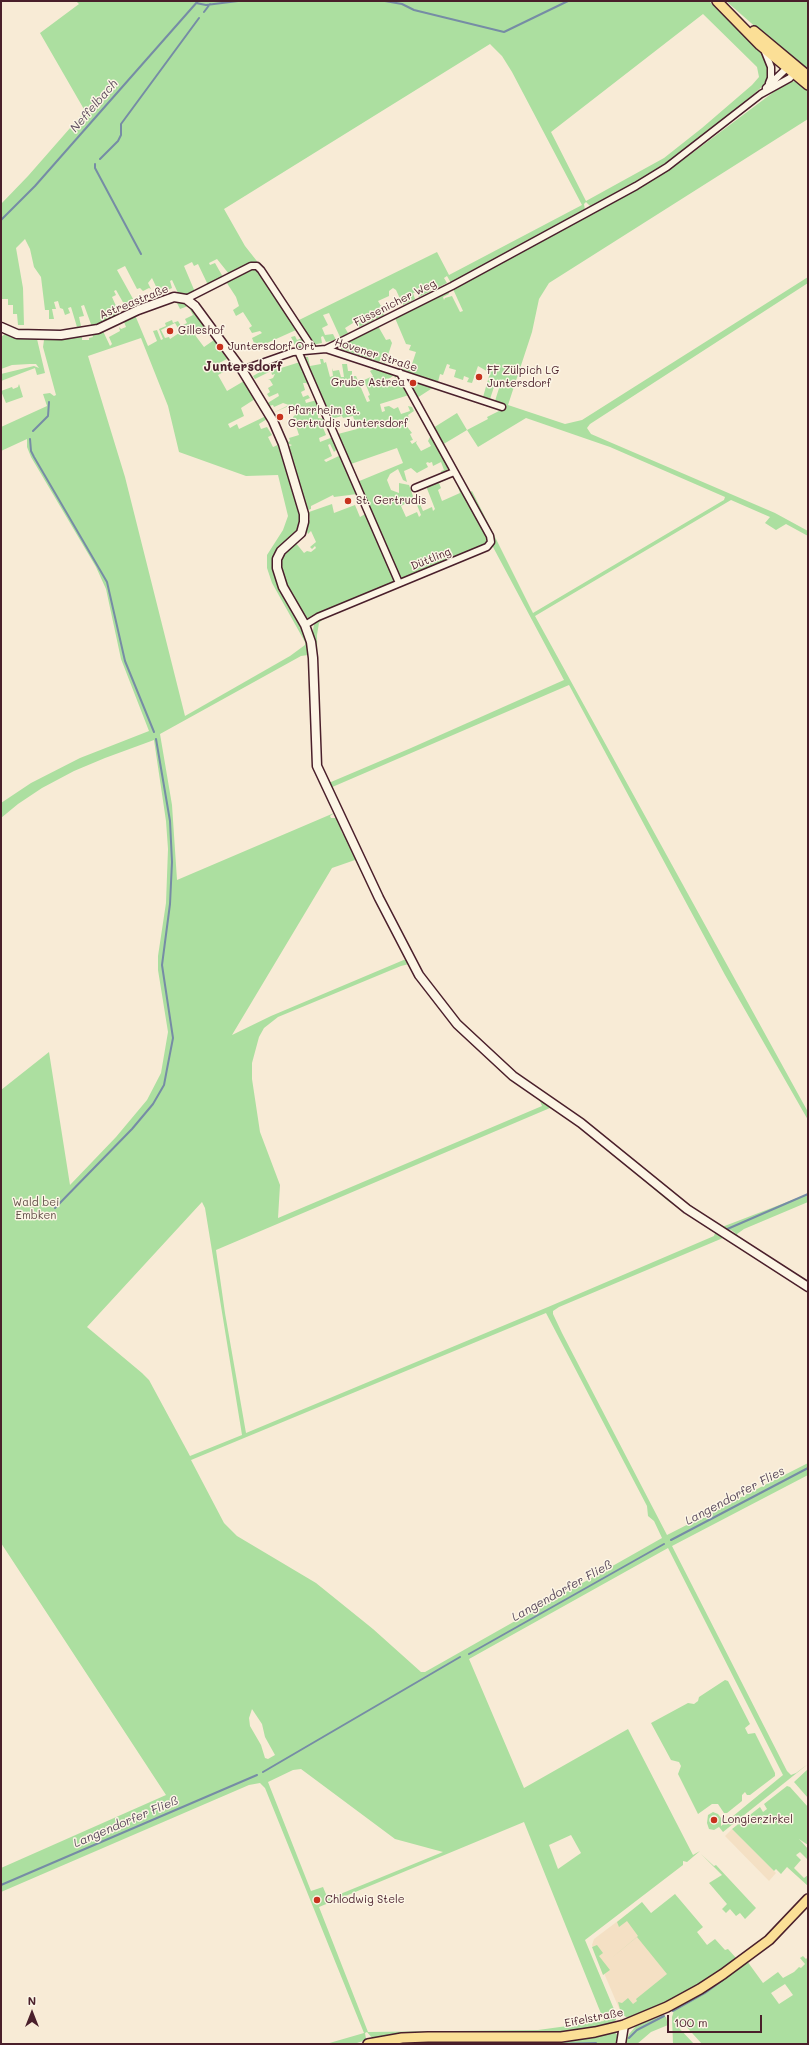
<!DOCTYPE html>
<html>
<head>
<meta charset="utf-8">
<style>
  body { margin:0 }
  #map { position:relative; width:809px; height:2045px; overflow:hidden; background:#f8ebd6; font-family:Mali,sans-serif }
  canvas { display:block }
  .frame { position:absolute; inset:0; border:2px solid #4a1f2b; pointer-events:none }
  .north { position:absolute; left:12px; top:1993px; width:40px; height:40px; -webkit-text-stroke:3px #fcf5e5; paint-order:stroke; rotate:0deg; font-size:11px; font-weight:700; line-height:16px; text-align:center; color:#4a1f2b }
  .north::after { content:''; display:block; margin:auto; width:14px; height:18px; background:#4a1f2b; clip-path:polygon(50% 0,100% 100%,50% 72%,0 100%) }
  .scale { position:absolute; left:667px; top:2015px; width:95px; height:18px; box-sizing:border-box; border:2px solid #4a1f2b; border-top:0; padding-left:5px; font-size:12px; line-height:14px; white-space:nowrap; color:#4a1f2b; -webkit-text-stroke:3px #fcf5e5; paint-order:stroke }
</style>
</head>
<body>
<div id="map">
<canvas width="809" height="2045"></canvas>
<div class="frame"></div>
<div class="north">N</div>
<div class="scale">100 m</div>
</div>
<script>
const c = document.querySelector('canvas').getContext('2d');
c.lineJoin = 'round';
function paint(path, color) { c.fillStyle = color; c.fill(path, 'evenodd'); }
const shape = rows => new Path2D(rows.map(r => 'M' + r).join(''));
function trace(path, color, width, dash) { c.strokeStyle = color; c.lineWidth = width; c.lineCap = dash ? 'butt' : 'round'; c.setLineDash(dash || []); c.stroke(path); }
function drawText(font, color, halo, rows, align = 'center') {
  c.font = font + ' Mali,sans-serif'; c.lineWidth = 3; c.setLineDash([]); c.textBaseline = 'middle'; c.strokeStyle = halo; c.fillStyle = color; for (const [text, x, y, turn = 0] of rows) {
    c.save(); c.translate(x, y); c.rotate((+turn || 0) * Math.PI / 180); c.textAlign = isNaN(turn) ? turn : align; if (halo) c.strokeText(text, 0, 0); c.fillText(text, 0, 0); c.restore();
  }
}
paint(shape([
  [732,1829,776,1873,769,1881,725,1836],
  [627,1914,686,1990,621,2013,592,1945,594,1939]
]), '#f4e0c4');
paint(shape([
  [76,1,709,1,763,54,768,64,769,75,765,84,745,102,682,154,656,171,591,207,586,202,584,204,585,210,583,212,451,283,447,276,444,278,447,283,435,289,432,284,428,285,431,291,419,297,416,292,413,293,415,299,403,305,396,290,393,288,389,291,389,296,378,301,381,306,384,305,385,307,381,309,384,315,376,319,371,310,369,311,374,320,359,327,354,318,352,319,353,323,345,328,348,333,340,337,329,313,323,315,328,325,322,328,325,335,333,334,336,340,326,342,323,336,321,337,322,343,296,348,291,337,295,336,297,340,302,338,296,330,256,348,252,338,262,333,260,331,252,333,249,328,252,326,243,312,236,316,233,310,239,306,236,297,223,277,229,274,217,259,209,263,210,265,215,263,223,277,208,285,198,264,194,266,192,262,184,266,195,292,189,294,188,293,186,295,178,293,172,280,170,281,172,288,161,293,161,297,152,278,148,283,151,289,149,288,143,291,140,288,137,289,125,266,117,270,137,306,128,311,116,290,114,291,116,295,112,297,120,315,98,325,92,327,84,305,81,306,84,316,79,317,81,326,77,327,71,307,68,308,70,313,65,315,63,309,60,308,58,301,54,302,56,309,52,309,54,319,49,319,49,310,45,310,41,277,34,267,30,249,25,239,16,248,23,288,24,325,18,325,17,314,13,314,13,305,8,305,8,299,1,299,1,204,28,176,85,111,40,33,79,4],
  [703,14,757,67,759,77,752,85,702,128,664,158,586,201,551,132],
  [490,44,502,56,512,72,582,205,449,275,437,252,297,321,260,265,245,246,224,209],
  [726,1,808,1,808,71,784,52],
  [794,81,808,89,808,119,549,283,539,299,532,332,508,405,565,424,582,420,808,277,808,283,590,424,587,428,591,434,775,513,808,531,808,536,786,524,776,530,765,523,770,517,731,500,535,616,808,1112,808,1120,725,975,569,685,330,788,408,949,430,984,461,1023,529,1084,585,1121,670,1191,722,1227,808,1194,808,1202,744,1229,737,1234,738,1237,805,1279,808,1281,808,1285,738,1239,735,1233,731,1230,725,1232,721,1229,678,1201,584,1124,527,1085,460,1024,440,1001,411,958,321,771,317,750,315,671,312,638,314,624,320,618,489,547,493,542,492,537,466,489,469,493,472,491,533,613,724,500,725,497,610,447,526,418,478,447,467,430,442,445,433,428,457,413,467,430,488,419,487,417,501,410,503,404,495,401,500,385,495,384,490,399,483,397,490,373,478,366,472,383,467,382,469,378,464,376,463,380,454,377,456,370,449,368,450,365,447,364,443,375,440,374,438,382,402,370,403,368,410,370,416,352,409,350,411,345,406,344,395,318,448,291,449,294,443,297,444,300,445,298,452,296,460,312,463,311,453,289,653,179,683,160,779,88],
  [493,547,564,680,411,748,331,782,327,782,322,771,319,750,317,635,319,623,324,618],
  [176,301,183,303,191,308,206,328,195,335,204,347,214,340,227,359,211,367,214,373,229,364,234,366,218,375,227,391,244,381,255,399,241,408,244,416,228,424,230,428,237,424,239,429,266,416,267,419,259,424,261,429,267,427,272,435,268,437,273,447,280,444,285,468,287,467,300,509,301,528,275,557,305,629,308,643,307,646,310,655,314,755,336,812,330,816,331,818,338,818,342,833,348,838,408,963,410,964,441,1008,546,1103,546,1105,555,1108,717,1232,717,1234,808,1288,808,1292,723,1238,559,1307,553,1311,553,1314,562,1333,667,1535,808,1463,808,1475,672,1546,787,1771,791,1775,796,1773,808,1764,723,1832,719,1827,714,1830,709,1829,707,1823,708,1815,713,1812,718,1814,721,1818,721,1826,783,1775,668,1548,469,1659,524,1788,628,1729,693,1855,700,1851,687,1862,683,1861,683,1865,585,1940,616,2014,616,2020,612,2024,563,2033,373,2039,367,2032,365,2033,366,2039,363,2041,354,2044,326,2044,364,2033,265,1788,260,1783,249,1785,1,1892,1,1868,166,1795,1,1543,1,1090,49,1052,70,1185,116,1137,147,1100,161,1073,168,1032,158,970,158,956,166,903,168,849,166,821,154,740,105,758,74,771,42,788,18,804,1,818,1,803,31,783,80,758,149,731,121,659,106,589,96,567,31,457,27,447,27,439,1,451,1,427,47,406,43,394,50,393,54,396,56,395,43,347,44,340,82,337,82,340,89,340,89,338,93,337,92,333,103,331,110,346,112,344,109,337,120,331,119,327,121,329,126,327,124,322,117,324,135,315,148,346,157,341,153,331,157,330,161,340,163,339,159,329,166,326,165,323,172,320,173,323,178,321,181,326,187,323,185,319,193,315,188,306,180,309],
  [175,323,178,328,184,326,185,329,170,339,169,337,165,338,161,330],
  [141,338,168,406,179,452,246,476,278,475,288,516,283,530,267,555,267,568,272,583,305,642,305,645,290,656,185,716,125,477,88,356],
  [308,655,313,765,334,813,177,880,172,805,160,734,301,656],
  [355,860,406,959,271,1016,232,1035,332,868],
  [409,964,451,1023,511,1080,540,1101,542,1106,278,1218,280,1185,260,1132,252,1079,252,1063,259,1037,264,1028,278,1017,401,966],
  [550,1108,583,1129,668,1201,712,1231,715,1233,714,1236,548,1307,246,1433,225,1313,216,1250],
  [202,1202,205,1208,242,1435,190,1456,149,1380,142,1373,87,1327],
  [546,1313,647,1506,648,1516,654,1521,662,1538,425,1672,421,1672,373,1629,316,1583,237,1536,224,1523,191,1460],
  [252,1709,262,1724,265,1737,275,1755,268,1759,265,1758,261,1745,250,1726,249,1718],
  [301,1769,395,1839,443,1852,328,1899,323,1887,311,1891,268,1782,293,1770],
  [524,1822,604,2021,538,2030,368,2032,319,1907],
  [571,1835,581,1853,558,1869,549,1845],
  [378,326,386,340,390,339,392,343,385,364,381,362,383,356,379,362,341,349,340,345],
  [5,334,37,339,45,373,37,375,35,368,1,381,1,374,5,373,34,366,39,368,36,364,30,364,12,365,1,369,1,337],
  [303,357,308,357,310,366,321,364,320,359,323,359,324,363,326,362,330,377,333,376,332,368,333,371,339,370,341,377,344,377,342,364,347,364,348,371,352,371,352,376,356,376,367,402,370,401,368,396,370,395,364,380,373,376,370,371,375,368,398,375,395,378,394,375,386,381,390,387,402,382,409,395,380,404,382,412,385,411,384,407,389,406,394,409,398,407,401,414,410,411,408,406,412,407,414,411,408,415,410,421,405,424,412,433,410,434,413,440,410,441,412,444,417,441,416,443,421,451,431,446,428,441,431,435,448,467,446,473,442,474,441,471,444,470,441,462,433,466,432,462,429,463,428,462,426,463,428,467,417,473,411,468,404,471,407,482,403,480,398,469,390,474,387,480,391,490,399,493,399,483,409,485,413,496,412,500,401,506,406,517,417,512,419,517,421,515,417,505,420,504,423,511,432,507,433,511,435,509,426,486,447,477,448,479,439,483,441,488,438,490,442,501,460,493,457,484,489,537,487,544,402,580,400,579,357,482,403,463,397,448,351,464,338,434,357,429,353,416,343,418,342,416,331,419],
  [300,362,311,387,306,383,303,383,305,390,301,392,303,397,308,395,310,398,305,400,306,403,317,400,319,406,315,406,320,407,323,414,318,413,318,418,325,419,327,423,322,425,326,435,319,438,320,442,333,437,338,448,334,452,330,444,328,445,332,456,324,460,326,462,341,455,357,494,334,497,333,495,311,506,311,509,308,510,303,498,288,447,292,445,286,443,290,441,289,438,299,435,293,417,297,413,293,404,273,413,289,405,283,403,274,407,273,405,269,406,266,404,279,396,278,393,269,397,267,394,270,392,268,388,273,385,270,380,268,380,273,378,275,374,272,375,271,371,255,379,253,376,260,372,259,368,265,365,273,363,275,368,280,366,281,368],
  [413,381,434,387,417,398,410,385],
  [19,384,23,397,6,403,1,391,12,387,13,389,18,387],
  [332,504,334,513,355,505,360,517,367,513,394,580,391,585,310,618,307,618,304,617,282,578,280,558,295,542,304,553,307,551,311,552,316,548,315,546,312,549,310,547,316,542,311,531,308,534,306,530,307,521,310,520,309,512],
  [725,1680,728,1681,750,1724,745,1728,748,1734,755,1733,775,1773,775,1776,750,1795,747,1795,745,1792,742,1795,742,1801,727,1813,724,1813,718,1804,712,1804,698,1814,678,1774,681,1766,679,1762,671,1760,651,1723,688,1703,694,1704,698,1701,699,1697],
  [808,1769,808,1798,794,1782],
  [787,1786,790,1787,808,1807,808,1845,799,1839,808,1849,808,1860,800,1852,796,1855,801,1860,794,1868,804,1878,808,1875,808,1886,787,1867,781,1874,776,1869,774,1871,732,1829,760,1807,763,1812,767,1809,764,1804],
  [701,1854,714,1866,716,1865,756,1908,745,1919,740,1913,736,1916,730,1909,726,1913,722,1909,727,1904,709,1883,722,1875],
  [675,1894,703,1927,697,1932,707,1945,715,1939,725,1950,728,1949,737,1959,717,1974,674,1999,631,2018,626,2017,621,2013,618,2002,622,2003,628,1998,633,2004,637,2001,636,1999,667,1974,637,1937,609,1960,638,1936,627,1921,619,1927,617,1922,642,1902,651,1913],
  [597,1945,603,1953,599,1956,610,1970,603,1975,592,1947],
  [803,1956,806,1959,808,1957,808,2044,702,2044,683,2023,679,2028,694,2044,673,2044,672,2017,675,2007,701,1994,747,1961,763,1983,778,1972,783,1978,794,1972,799,1967,801,1968,805,1964,800,1958],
  [785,1984,793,1995,779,2004,771,1993],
  [662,2015,666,2017,668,2025,651,2032,637,2044,624,2044,629,2034,636,2026],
  [614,2032,620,2037,619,2044,386,2044,405,2042,410,2043,412,2041]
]), '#acdfa0');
trace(shape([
  [385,1,402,4,414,10,504,32,568,1],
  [196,3,206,5,238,1],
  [204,12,210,4],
  [100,159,118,141,121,135,121,124,199,18],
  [95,164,95,168,141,254],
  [1,220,35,186,198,1],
  [33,431,48,416,49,402],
  [30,439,31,451,34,457,107,582,125,661,154,732],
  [55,1208,132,1129,153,1104,164,1085,167,1069,173,1038,162,965,170,904,172,862,170,821,156,739],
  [725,1230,808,1194],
  [671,1540,808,1468],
  [469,1654,664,1544],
  [263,1772,460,1657],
  [1,1885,257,1775],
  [673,2011,705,1993,723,1980],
  [629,2038,637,2030,664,2016],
  [413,2043,544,2044],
  [401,2044,405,2043],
  [556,2044,596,2043]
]), '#768ca5', 2);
const street = shape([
  [765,52,771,67,771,78,769,83],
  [766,88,789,66],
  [186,299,251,266,257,266,261,270,313,349],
  [326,349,452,286,636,186,667,167,761,94,790,78,795,71],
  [298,351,399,583],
  [242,370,293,352,326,349,502,407],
  [415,488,454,472],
  [305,625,318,617,487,547,491,542,490,536,400,373]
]);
const secondary = shape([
  [1,327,17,334,61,335,98,329,138,310,174,297,186,299,195,306,242,370,273,421,283,444,304,514,304,522,301,533,281,551,277,559,277,568,283,587,305,625,311,642,313,658,317,766,379,898,419,975,457,1024,513,1076,581,1123,687,1209,808,1287],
  [621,2044,624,2025]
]);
const primary = shape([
  [717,1,760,45,808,85],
  [754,31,808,76],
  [368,2044,402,2038,428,2037,561,2037,595,2032,624,2025,667,2007,700,1989,723,1974,769,1940,808,1899]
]);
trace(street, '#4a1f2b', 9);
trace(secondary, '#4a1f2b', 11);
trace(primary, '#4a1f2b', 12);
trace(street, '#fcf5e5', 6);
trace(secondary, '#fcf5e5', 8);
trace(primary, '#fbdf96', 9);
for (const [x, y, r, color] of [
  [170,331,4,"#c8321e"],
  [220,347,4,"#c8321e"],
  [479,377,4,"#c8321e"],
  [413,383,4,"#c8321e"],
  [280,417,4,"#c8321e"],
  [348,501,4,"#c8321e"],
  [714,1820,4,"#c8321e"],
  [317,1900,4,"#c8321e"]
]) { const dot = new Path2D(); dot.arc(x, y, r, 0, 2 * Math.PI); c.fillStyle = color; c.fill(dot); trace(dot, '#fcf5e5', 1.5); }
drawText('11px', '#4a1f2b', '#fcf5e5', [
  ["Astreastraße",134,302,-22],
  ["Füssenicher Weg",395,303,-27],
  ["Hovener Straße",376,355,18],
  ["Düttling",431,559,-22],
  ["Eifelstraße",594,2018,-11]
]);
drawText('11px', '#4a1f2b', '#fcf5e5', [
  ["Gilleshof",178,331],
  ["Juntersdorf Ort",228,347],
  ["FF Zülpich LG",487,371],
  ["Juntersdorf",487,384],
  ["Grube Astrea",405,383,"right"],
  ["Pfarrheim St.",288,411],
  ["Gertrudis Juntersdorf",288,424],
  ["St. Gertrudis",356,501],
  ["Longierzirkel",722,1820],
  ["Chlodwig Stele",325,1900]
], 'left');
drawText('11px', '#624f48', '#fcf5e5', [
  ["Wald bei",36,1203],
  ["Embken",36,1216]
]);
drawText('italic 12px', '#5c4c5e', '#fcf5e5', [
  ["Neffelbach",94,106,-49],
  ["Langendorfer Flies",735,1496,-28],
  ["Langendorfer Fließ",562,1591,-29],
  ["Langendorfer Fließ",126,1822,-23]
]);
drawText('bold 13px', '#4a1f2b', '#fcf5e5', [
  ["Juntersdorf",243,367]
]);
</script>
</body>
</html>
